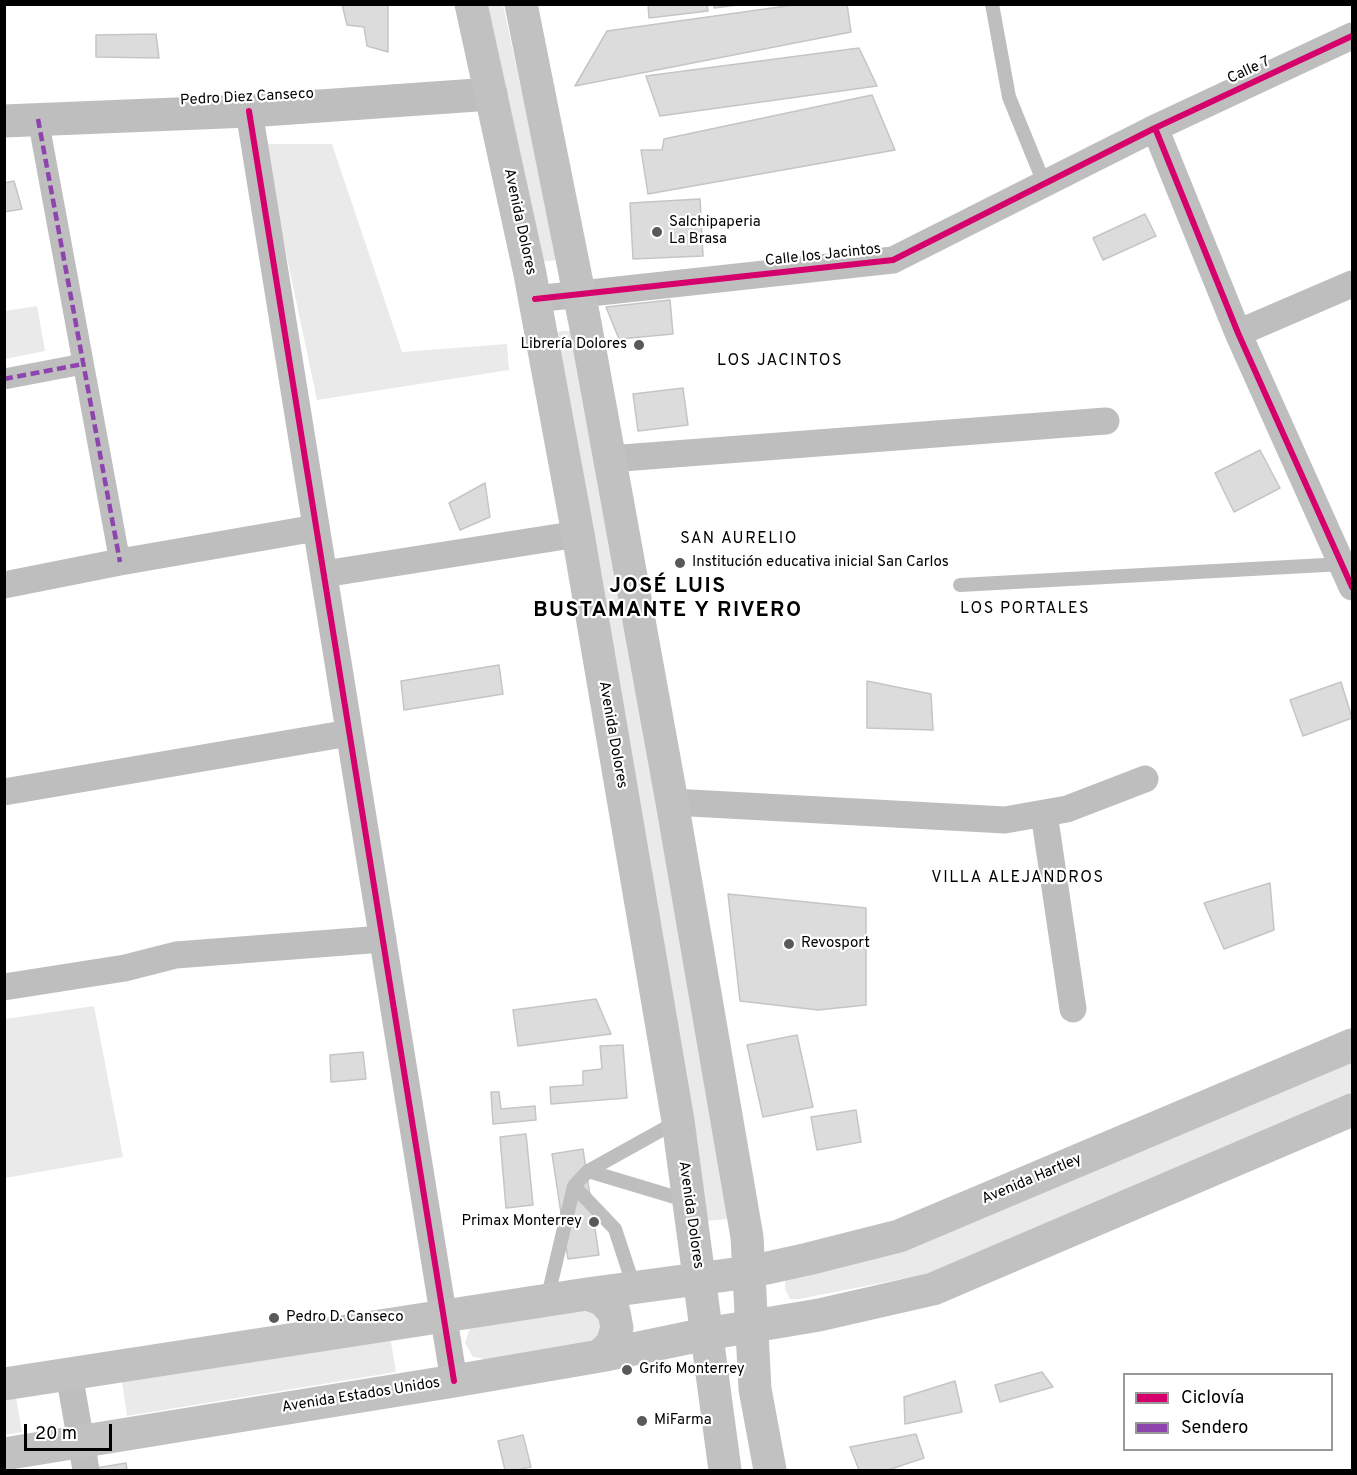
<!DOCTYPE html>
<html>
<head>
<meta charset="utf-8">
<style>
  body { margin:0 }
  #map { position:relative; width:1357px; height:1475px; overflow:hidden; background:#fff; font-family:Overpass,sans-serif }
  canvas { display:block }
  .frame { position:absolute; inset:0; border:6px solid #000; pointer-events:none }
  .legend { position:absolute; left:1123px; top:1373px; width:210px; height:78px; box-sizing:border-box; background:#fff; border:2px solid #999; margin:0; padding:8px 10px; list-style:none; font-size:18px; color:#000 }
  .legend li { display:flex; align-items:center; gap:12px; height:30px }
  .legend b { width:30px; border:2px solid #999 }
  .scale { position:absolute; left:24px; top:1424px; width:88px; height:27px; box-sizing:border-box; border:3px solid #000; border-top:0; padding-left:8px; font-size:18px; line-height:21px; white-space:nowrap; color:#000; -webkit-text-stroke:4px #fff; paint-order:stroke }
</style>
</head>
<body>
<div id="map">
<canvas width="1357" height="1475"></canvas>
<div class="frame"></div>
<ul class="legend">
<li><b style="height:8px;background:#d6006c"></b>Ciclovía</li>
<li><b style="height:8px;background:#8e44ad"></b>Sendero</li>
</ul>
<div class="scale">20 m</div>
</div>
<script>
const c = document.querySelector('canvas').getContext('2d');
c.lineJoin = 'round';
function paint(path, color) { c.fillStyle = color; c.fill(path, 'evenodd'); }
const shape = rows => new Path2D(rows.map(r => 'M' + r).join(''));
function trace(path, color, width, dash) { c.strokeStyle = color; c.lineWidth = width; c.lineCap = dash ? 'butt' : 'round'; c.setLineDash(dash || []); c.stroke(path); }
function drawText(font, color, halo, rows, align = 'center') {
  c.font = font + ' Overpass,sans-serif'; c.lineWidth = 4.5; c.setLineDash([]); c.textBaseline = 'middle'; c.strokeStyle = halo; c.fillStyle = color; for (const [text, x, y, turn = 0] of rows) {
    c.save(); c.translate(x, y); c.rotate((+turn || 0) * Math.PI / 180); c.textAlign = isNaN(turn) ? turn : align; if (halo) c.strokeText(text, 0, 0); c.fillText(text, 0, 0); c.restore();
  }
}
paint(shape([
  [485,5,503,5,558,260,542,262],
  [263,144,332,144,402,352,507,344,509,370,317,400],
  [37,306,45,351,5,359,5,311],
  [561,331,570,331,630,648,729,1219,705,1221,554,333],
  [94,1006,123,1157,5,1178,5,1019],
  [1352,1060,1352,1095,928,1274,799,1299,790,1299,785,1289,785,1278],
  [586,1304,607,1315,594,1343,485,1359,473,1357,465,1343,469,1330,478,1322],
  [390,1336,396,1372,127,1416,122,1382],
  [16,1398,22,1432,5,1435,5,1400]
]), '#eaeaea');
const building = shape([
  [342,4,388,4,388,52,367,46,364,27,347,25,342,4],
  [648,4,707,4,708,11,649,18,648,4],
  [714,4,738,4,738,5,714,8,714,4],
  [847,4,851,32,575,86,607,31,801,4,847,4],
  [156,34,159,58,96,57,96,35,156,34],
  [859,48,877,86,660,116,646,76,859,48],
  [872,95,895,150,648,194,641,150,662,150,664,139,872,95],
  [14,181,22,209,4,212,4,183,14,181],
  [700,199,703,256,633,259,630,203,700,199],
  [1145,214,1156,236,1103,260,1093,238,1145,214],
  [670,300,673,334,619,339,606,307,670,300],
  [683,388,688,425,638,431,633,394,683,388],
  [1260,450,1280,488,1234,512,1215,473,1260,450],
  [485,483,490,517,460,530,449,503,485,483],
  [499,665,503,694,404,710,401,681,499,665],
  [867,681,931,694,933,730,867,728,867,681],
  [1341,682,1352,718,1303,736,1290,700,1341,682],
  [1270,883,1274,930,1224,949,1204,903,1270,883],
  [728,894,866,908,866,1005,818,1010,740,1001,728,894],
  [596,999,611,1034,518,1046,513,1010,596,999],
  [797,1035,813,1107,763,1117,747,1045,797,1035],
  [623,1045,627,1098,551,1104,550,1087,583,1085,583,1071,602,1069,600,1046,623,1045],
  [363,1052,366,1079,331,1082,330,1055,363,1052],
  [491,1092,499,1092,501,1109,535,1106,536,1120,493,1124,491,1092],
  [856,1110,861,1142,817,1150,811,1117,856,1110],
  [526,1134,533,1205,506,1208,500,1137,526,1134],
  [583,1149,599,1255,568,1259,552,1154,583,1149],
  [1042,1372,1053,1387,1000,1402,995,1385,1042,1372],
  [955,1381,962,1412,905,1424,904,1397,955,1381],
  [916,1434,924,1458,888,1470,859,1470,850,1447,916,1434],
  [523,1435,531,1467,516,1470,505,1470,498,1441,523,1435],
  [126,1463,127,1470,97,1470,96,1468,126,1463]
]);
paint(building, '#dcdcdc');
trace(building, '#c5c5c5', 1.5);
trace(shape([
  [992,4,1009,97,1044,183],
  [960,585,1343,564],
  [588,1171,688,1201],
  [574,1186,615,1229,634,1287],
  [547,1300,574,1186,588,1171,678,1121]
]), '#bebebe', 14);
trace(shape([
  [38,119,120,562],
  [4,379,83,364]
]), '#bebebe', 21);
trace(shape([
  [249,111,454,1381],
  [1155,128,1238,333,1352,587],
  [535,299,893,260,1155,128,1352,36],
  [1238,333,1352,284],
  [609,459,1106,421],
  [324,574,578,534],
  [4,585,120,562,316,528],
  [4,792,349,733],
  [672,802,1005,820,1067,809,1145,779],
  [1044,813,1073,1009],
  [4,987,125,968,176,955,383,939],
  [69,1374,86,1470]
]), '#bebebe', 27);
trace(shape([
  [4,121,249,111,491,94]
]), '#bebebe', 33);
trace(shape([
  [471,4,530,274,578,534,678,1121,725,1470],
  [521,4,585,323,672,802,747,1237,755,1389,770,1470],
  [587,1294,602,1299,614,1312,617,1328,612,1344,600,1356],
  [4,1384,587,1294,749,1272,808,1259,899,1236,1352,1045],
  [4,1454,454,1381,600,1356,706,1334,819,1315,933,1289,1352,1110]
]), '#c1c1c1', 33);
trace(shape([
  [38,119,120,562],
  [4,379,83,364]
]), '#8e44ad', 4.5, [9, 4.5]);
trace(shape([
  [249,111,454,1381],
  [1155,128,1238,333,1352,587],
  [535,299,893,260,1155,128,1352,36]
]), '#d6006c', 6);
for (const [x, y, r, color] of [
  [657,232,6,"#595959"],
  [639,345,6,"#595959"],
  [680,563,6,"#595959"],
  [789,944,6,"#595959"],
  [594,1222,6,"#595959"],
  [274,1318,6,"#595959"],
  [627,1370,6,"#595959"],
  [642,1421,6,"#595959"]
]) { const dot = new Path2D(); dot.arc(x, y, r, 0, 2 * Math.PI); c.fillStyle = color; c.fill(dot); trace(dot, '#fff', 2); }
drawText('15px', '#000', '#fff', [
  ["Calle 7",1249,71,-25],
  ["Pedro Diez Canseco",247,98,-3],
  ["Avenida Dolores",519,222,78],
  ["Calle los Jacintos",823,256,-6],
  ["Avenida Dolores",612,735,80],
  ["Avenida Hartley",1032,1180,-23],
  ["Avenida Dolores",690,1215,82],
  ["Avenida Estados Unidos",361,1396,-9]
]);
drawText('15px', '#000', '#fff', [
  ["Salchipaperia",669,223],
  ["La Brasa",669,240],
  ["Librería Dolores",627,345,"right"],
  ["Institución educativa inicial San Carlos",692,563],
  ["Revosport",801,944],
  ["Primax Monterrey",582,1222,"right"],
  ["Pedro D. Canseco",286,1318],
  ["Grifo Monterrey",639,1370],
  ["MiFarma",654,1421]
], 'left');
c.letterSpacing = '1.5px';
drawText('16px', '#000', '#fff', [
  ["LOS JACINTOS",780,362],
  ["SAN AURELIO",739,540],
  ["LOS PORTALES",1025,610],
  ["VILLA ALEJANDROS",1018,879]
]);
c.letterSpacing = '0px';
c.letterSpacing = '1.5px';
drawText('bold 21px', '#000', '#fff', [
  ["JOSÉ LUIS",668,588],
  ["BUSTAMANTE Y RIVERO",668,612]
]);
c.letterSpacing = '0px';
</script>
</body>
</html>
